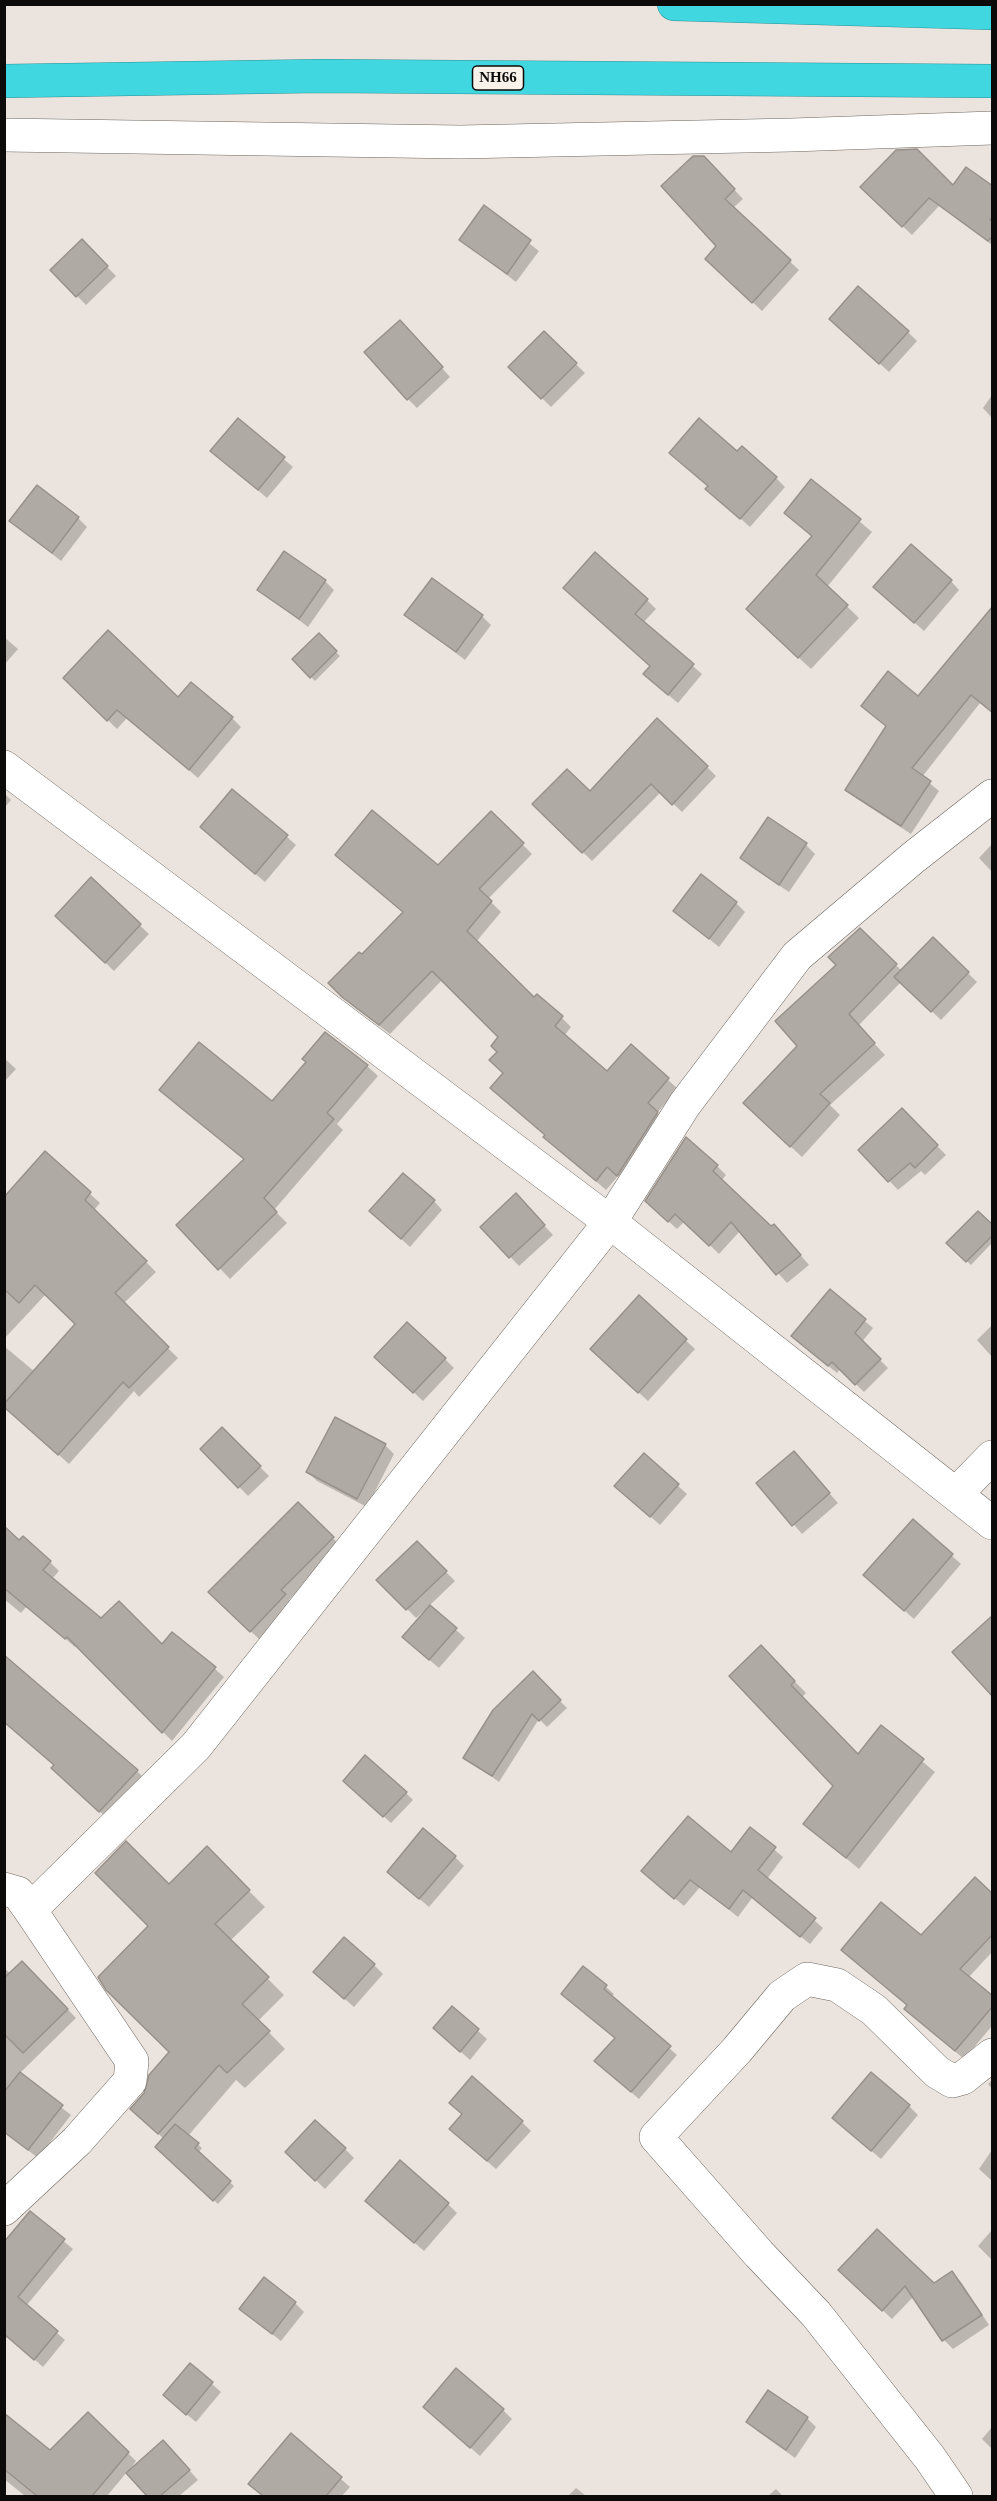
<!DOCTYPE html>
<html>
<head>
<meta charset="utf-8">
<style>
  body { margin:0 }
  #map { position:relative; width:997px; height:2501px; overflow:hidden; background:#ebe4de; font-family:Georgia,serif }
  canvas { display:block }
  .frame { position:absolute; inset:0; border:6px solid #0d0b09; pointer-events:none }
</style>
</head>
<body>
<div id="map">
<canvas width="997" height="2501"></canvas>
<div class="frame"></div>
</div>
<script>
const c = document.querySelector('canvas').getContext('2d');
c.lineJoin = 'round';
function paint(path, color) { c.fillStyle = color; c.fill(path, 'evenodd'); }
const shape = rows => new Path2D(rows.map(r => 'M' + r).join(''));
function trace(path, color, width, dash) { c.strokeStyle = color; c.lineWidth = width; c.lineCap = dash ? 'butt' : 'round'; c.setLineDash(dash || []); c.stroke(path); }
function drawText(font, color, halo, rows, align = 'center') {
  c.font = font + ' Georgia,serif'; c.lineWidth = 4.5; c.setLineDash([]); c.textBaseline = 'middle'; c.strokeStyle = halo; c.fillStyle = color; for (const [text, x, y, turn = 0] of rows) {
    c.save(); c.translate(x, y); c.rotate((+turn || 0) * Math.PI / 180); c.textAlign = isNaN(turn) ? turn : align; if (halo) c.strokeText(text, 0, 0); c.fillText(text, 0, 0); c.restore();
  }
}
paint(shape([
  [713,167,743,199,733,208,799,270,762,311,716,268,719,246],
  [954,187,992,188,992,245,939,206,912,235,871,196],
  [484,208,539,251,516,282,461,240],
  [82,241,116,276,86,305,52,270],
  [840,328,908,332,917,341,889,372],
  [409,331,450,377,417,408,408,399],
  [544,333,585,373,551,407,510,367],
  [992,395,992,418,983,408],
  [238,420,293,467,267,498,221,459],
  [737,453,776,478,785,487,750,527,716,497],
  [812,481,872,532,827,587,859,618,811,669,759,621,813,538,786,513],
  [78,518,87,527,61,561,11,521],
  [325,581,334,590,308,627,259,590],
  [951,581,959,590,924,631,884,596],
  [574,597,647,600,656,609,643,623,702,674,678,703,654,683,652,666],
  [406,615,482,616,491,625,465,660],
  [319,635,340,656,315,681,294,659],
  [4,637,18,649,4,665],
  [992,637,992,713,980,703,922,777,939,791,911,834,856,798,847,789,919,698],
  [65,678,178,699,232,718,241,727,198,778,127,718,117,729],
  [707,767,716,776,682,812,661,792,592,861,534,804],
  [4,793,11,800,4,808],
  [491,813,532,854,488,899,501,912,476,942,534,999,562,1018,571,1027,564,1036,607,1073,631,1047,678,1089,657,1113,667,1123,628,1185,618,1176,606,1190,545,1137,546,1135,504,1073,499,1052,500,1037,443,979,390,1034,354,1007,330,983,362,956,404,913,337,855,438,867],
  [768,819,806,845,815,854,789,892,751,867,742,858],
  [211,836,287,837,296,845,265,882],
  [992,844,992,872,979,858],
  [91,879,149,934,114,971,66,925],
  [736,903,745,912,719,947,675,911],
  [860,930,902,971,933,939,977,982,941,1020,901,982,858,1026,885,1055,830,1105,840,1115,802,1157,756,1114,799,1046,838,965],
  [4,1058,16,1069,4,1082],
  [367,1066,378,1076,337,1124,343,1130,274,1210,287,1223,230,1279,178,1225,245,1160,272,1103],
  [902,1110,946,1155,925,1175,921,1171,898,1190,860,1150],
  [45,1153,100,1203,94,1210,156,1272,123,1304,178,1358,139,1397,134,1391,69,1464,15,1416,4,1403,4,1346,35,1372,77,1324,46,1294,4,1339,4,1199],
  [717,1166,726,1175,721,1181,771,1228,783,1235,809,1265,787,1283,740,1231,719,1254,685,1221,677,1229,656,1210],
  [516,1195,553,1235,519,1266,482,1227],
  [434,1201,442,1210,410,1247,380,1220],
  [992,1227,992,1243,971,1265,948,1243],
  [830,1292,873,1328,862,1342,888,1368,864,1392,840,1369,837,1373,801,1344],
  [639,1297,695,1349,648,1401,601,1358],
  [992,1325,992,1357,977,1340],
  [445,1359,454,1368,423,1401,385,1366],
  [222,1429,269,1476,248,1496,202,1449],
  [385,1445,394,1454,367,1507,317,1481,308,1472],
  [794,1453,838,1503,802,1534,758,1483],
  [644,1455,687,1494,660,1525,625,1494],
  [298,1504,342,1547,289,1600,294,1604,260,1640,219,1601],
  [913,1521,961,1564,914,1619,874,1584],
  [4,1528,20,1542,50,1562,59,1571,52,1579,101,1620,215,1669,224,1677,172,1741,77,1645,75,1647,27,1606,21,1613,4,1599],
  [417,1543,455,1581,429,1606,465,1638,439,1668,413,1646,427,1611,425,1610,416,1618,379,1580],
  [761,1647,806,1693,802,1697,858,1756,881,1727,935,1772,859,1869,805,1824,834,1786],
  [533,1674,567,1708,547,1727,539,1719,499,1782,465,1757],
  [56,1766,137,1771,146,1780,109,1820,62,1777],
  [353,1788,406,1793,413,1800,391,1823],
  [750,1829,783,1857,767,1879,823,1928,810,1944,752,1898,738,1917,700,1887,684,1906,652,1879,731,1854],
  [207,1849,265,1907,230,1941,284,1995,258,2021,285,2049,245,2088,236,2080,188,2136,202,2148,198,2153,234,2186,218,2204,157,2147,164,2139,132,2109,146,2094,171,2052,150,1926,169,1886],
  [455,1857,464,1866,429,1907,398,1881],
  [992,1896,992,1952,968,1978,992,1998,992,2026,964,2059,915,2018,908,2006,921,1937],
  [22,1963,76,2018,19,2074,71,2115,38,2158,4,2132,4,1968,11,1974],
  [374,1965,383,1974,354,2007,324,1981],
  [584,1968,614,1994,611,1997,677,2055,639,2099,604,2069,616,2038],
  [452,2008,487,2039,470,2060,444,2037],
  [992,2080,992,2089,988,2084],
  [909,2106,918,2115,881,2159,843,2127],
  [522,2122,531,2131,496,2169,460,2138],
  [345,2149,354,2158,325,2189,296,2161],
  [992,2150,992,2181,979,2169],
  [448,2204,457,2213,424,2251,376,2209],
  [30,2213,73,2249,26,2306,65,2340,43,2367,8,2336,4,2341,4,2245],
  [992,2230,992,2260,978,2246],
  [840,2270,934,2285,952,2273,961,2282,989,2325,953,2349,944,2340,914,2296,892,2319],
  [295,2303,304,2312,281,2341,250,2317],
  [190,2365,221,2392,196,2422,174,2404],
  [768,2392,807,2418,816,2427,795,2458,757,2431,748,2422],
  [503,2410,512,2419,480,2456,434,2416],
  [88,2414,136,2461,129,2471,130,2472,172,2451,198,2480,179,2496,149,2496,127,2472,107,2496,25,2496,4,2479,4,2415,50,2452],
  [992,2427,992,2449,982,2439],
  [291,2435,350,2487,342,2496,263,2496,250,2484],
  [576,2488,586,2496,568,2496],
  [776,2489,783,2496,768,2496]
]), '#0003');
const building = shape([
  [917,149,953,185,966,167,993,186,993,216,990,220,993,222,993,236,988,241,929,198,902,227,860,187,896,150,917,149],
  [693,156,704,156,735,189,725,199,791,260,752,303,705,259,716,246,661,186,693,156],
  [484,205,531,240,507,274,459,240,484,205],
  [82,239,108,266,76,297,50,270,82,239],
  [858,286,909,331,879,364,829,319,858,286],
  [400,320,443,367,407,400,364,352,400,320],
  [544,331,577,363,541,399,508,367,544,331],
  [238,418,285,457,258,490,210,451,238,418],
  [699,418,737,451,742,446,777,477,740,519,705,489,708,486,669,453,699,418],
  [811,479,861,519,816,575,848,605,798,658,746,609,812,536,784,513,811,479],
  [37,485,79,517,52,553,9,521,37,485],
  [911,544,952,580,914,623,873,587,911,544],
  [284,551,326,580,299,619,257,590,284,551],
  [595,552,648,599,635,614,694,664,668,695,643,674,650,666,563,588,595,552],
  [432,578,483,615,456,652,404,615,432,578],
  [993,606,993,713,971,695,912,768,931,781,901,826,845,790,886,726,861,706,888,671,918,696,993,606],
  [108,630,178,697,191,682,233,717,189,770,117,710,107,721,63,678,108,630],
  [319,633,337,651,310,678,292,659,319,633],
  [657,718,708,766,672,805,651,784,582,853,532,804,567,769,590,791,657,718],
  [232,789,288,835,255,874,200,827,232,789],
  [372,810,438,865,491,811,524,843,479,889,492,901,467,931,534,997,537,994,563,1016,555,1026,607,1071,631,1044,669,1078,648,1103,658,1112,617,1176,607,1167,596,1181,543,1137,545,1135,490,1088,503,1073,489,1060,497,1052,491,1046,498,1037,432,971,379,1025,342,997,328,983,359,952,362,954,403,912,335,855,372,810],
  [768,817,807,843,779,885,740,858,768,817],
  [701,874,737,902,709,939,673,911,701,874],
  [91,877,141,924,105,963,55,916,91,877],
  [860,928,897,964,849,1014,875,1043,820,1094,830,1103,790,1147,743,1103,797,1046,775,1021,836,965,828,957,860,928],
  [933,937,969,972,931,1012,894,977,933,937],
  [325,1032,368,1065,327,1113,334,1119,264,1198,277,1212,218,1270,176,1225,244,1159,159,1090,199,1042,272,1101,306,1062,302,1059,325,1032],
  [902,1108,938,1145,915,1168,910,1163,888,1182,858,1150,902,1108],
  [686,1137,718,1165,713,1171,771,1226,774,1224,801,1255,776,1275,731,1222,709,1246,675,1214,668,1222,645,1201,686,1137],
  [45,1151,91,1192,85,1200,147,1261,115,1293,169,1347,129,1388,123,1382,58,1455,4,1407,4,1404,75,1324,35,1285,19,1303,4,1289,4,1197,45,1151],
  [403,1173,435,1200,401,1239,369,1211,403,1173],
  [516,1193,545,1225,509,1258,480,1227,516,1193],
  [978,1211,993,1225,993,1235,966,1262,946,1243,978,1211],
  [830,1289,866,1319,855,1333,881,1359,855,1385,832,1362,828,1366,791,1336,830,1289],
  [639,1295,687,1339,638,1393,590,1349,639,1295],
  [407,1322,446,1358,413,1393,374,1357,407,1322],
  [335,1417,386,1444,357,1499,306,1472,335,1417],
  [222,1427,261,1466,238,1488,200,1449,222,1427],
  [794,1451,830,1493,792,1526,756,1483,794,1451],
  [644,1453,679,1484,650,1517,614,1486,644,1453],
  [298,1502,334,1537,281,1590,286,1594,250,1632,208,1592,298,1502],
  [913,1519,953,1554,904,1611,863,1575,913,1519],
  [4,1526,19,1540,23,1536,51,1561,43,1570,101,1618,119,1601,162,1644,172,1632,216,1667,162,1733,67,1637,65,1639,4,1588,4,1526],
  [417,1541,447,1571,406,1610,376,1580,417,1541],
  [430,1605,457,1628,429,1660,402,1637,430,1605],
  [993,1615,993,1697,952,1652,993,1615],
  [761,1645,795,1681,791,1685,858,1754,881,1725,924,1759,846,1858,803,1824,833,1786,729,1676,761,1645],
  [4,1655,138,1770,99,1812,51,1768,54,1765,4,1722,4,1655],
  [533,1671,561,1700,539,1721,532,1714,492,1776,463,1758,493,1710,533,1671],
  [365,1755,407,1792,383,1817,343,1781,365,1755],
  [688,1816,731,1852,750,1827,776,1847,758,1870,816,1918,800,1937,743,1890,729,1909,690,1880,674,1899,641,1871,688,1816],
  [423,1828,456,1856,419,1899,387,1872,423,1828],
  [126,1841,169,1884,207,1846,250,1890,215,1924,269,1977,242,2004,270,2031,227,2073,219,2065,158,2134,130,2109,144,2093,149,2075,169,2052,106,1990,98,1977,148,1926,95,1873,126,1841],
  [975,1877,993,1894,993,1934,960,1969,993,1996,993,2006,955,2051,904,2009,907,2005,841,1950,881,1902,921,1935,975,1877],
  [344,1937,375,1964,344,1999,313,1972,344,1937],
  [22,1961,68,2009,23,2053,4,2034,4,1978,22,1961],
  [583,1966,607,1985,604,1989,671,2046,631,2092,594,2061,615,2038,561,1994,583,1966],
  [452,2006,479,2029,460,2052,433,2028,452,2006],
  [20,2072,63,2105,28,2150,4,2132,4,2092,20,2072],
  [871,2072,910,2105,871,2151,832,2118,871,2072],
  [472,2076,523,2121,487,2161,449,2129,462,2114,449,2103,472,2076],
  [315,2120,346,2148,315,2181,285,2152,315,2120],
  [175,2124,199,2143,195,2148,231,2181,213,2201,155,2147,175,2124],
  [400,2160,449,2203,414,2243,365,2201,400,2160],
  [30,2211,65,2239,18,2297,58,2331,34,2360,4,2334,4,2242,30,2211],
  [877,2229,934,2283,952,2271,982,2315,942,2341,905,2286,882,2311,838,2270,877,2229],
  [264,2277,296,2302,272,2334,239,2309,264,2277],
  [190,2363,213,2382,186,2415,163,2395,190,2363],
  [456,2368,504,2409,470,2448,423,2407,456,2368],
  [768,2390,808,2417,786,2450,746,2422,768,2390],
  [88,2412,129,2452,92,2496,37,2496,4,2469,4,2413,50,2450,88,2412],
  [291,2433,342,2477,326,2496,263,2496,248,2484,291,2433],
  [163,2440,190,2470,160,2496,147,2496,126,2473,163,2440]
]);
paint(building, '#b0aaa4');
trace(building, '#97918a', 1.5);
const minor = shape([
  [4,135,460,142,792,135,992,128],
  [4,767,610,1222,992,1523],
  [956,1494,992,1457],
  [4,1889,18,1893,30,1910,196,1746,610,1222,685,1104,797,956,914,857,992,796],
  [4,2209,77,2141,130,2081,132,2061,30,1910],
  [956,2496,930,2458,816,2314,759,2254,656,2137,737,2050,782,1996,807,1979,837,1985,874,2010,937,2072,952,2081,963,2078,992,2055]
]);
const highway = shape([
  [674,4,992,13],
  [4,81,321,76,992,81]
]);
trace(minor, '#6c6660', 34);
trace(highway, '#2e9095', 34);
trace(minor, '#fff', 33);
trace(highway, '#40d7e0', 33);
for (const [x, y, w] of [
  [498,78,51]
]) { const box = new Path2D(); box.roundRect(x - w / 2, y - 12, w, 24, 4.5); c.fillStyle = '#f8f2eb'; c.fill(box); trace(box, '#0d0b09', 1.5); }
drawText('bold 15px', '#0d0b09', null, [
  ["NH66",498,78]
]);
</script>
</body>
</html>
